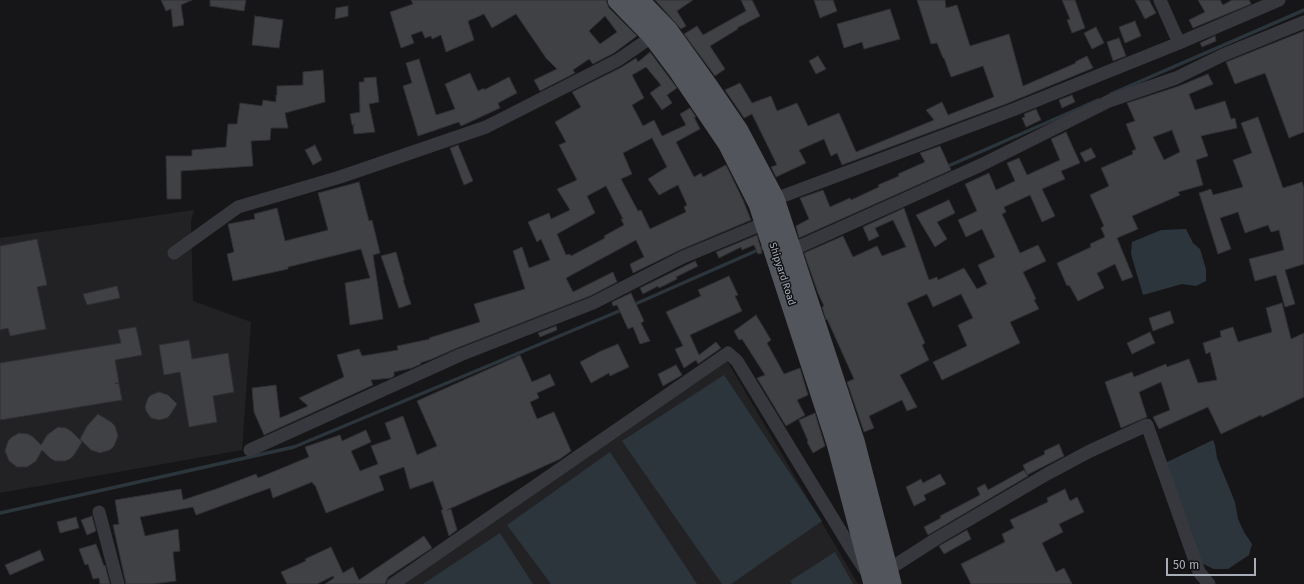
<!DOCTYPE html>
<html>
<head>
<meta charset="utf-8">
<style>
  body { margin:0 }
  #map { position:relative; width:1304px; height:584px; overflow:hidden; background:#161618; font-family:"Fira Sans",sans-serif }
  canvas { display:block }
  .scale { position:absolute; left:1166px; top:558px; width:90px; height:18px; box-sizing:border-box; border:2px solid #a8adb8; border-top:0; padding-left:5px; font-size:12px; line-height:14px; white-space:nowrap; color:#a8adb8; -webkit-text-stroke:3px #111113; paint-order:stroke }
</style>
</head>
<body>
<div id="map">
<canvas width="1304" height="584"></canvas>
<div class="scale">50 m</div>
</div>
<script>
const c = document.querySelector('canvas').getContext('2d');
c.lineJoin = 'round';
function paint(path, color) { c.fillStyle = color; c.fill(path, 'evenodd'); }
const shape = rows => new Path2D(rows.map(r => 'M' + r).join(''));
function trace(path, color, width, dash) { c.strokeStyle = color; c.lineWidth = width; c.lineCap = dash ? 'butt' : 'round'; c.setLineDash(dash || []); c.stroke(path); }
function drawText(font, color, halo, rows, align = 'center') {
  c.font = font + ' "Fira Sans",sans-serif'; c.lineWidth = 3; c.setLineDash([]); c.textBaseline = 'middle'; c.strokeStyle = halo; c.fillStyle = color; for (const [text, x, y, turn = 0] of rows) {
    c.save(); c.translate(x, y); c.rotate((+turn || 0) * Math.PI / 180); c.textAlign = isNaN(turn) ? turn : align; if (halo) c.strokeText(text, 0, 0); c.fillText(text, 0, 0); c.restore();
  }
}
paint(shape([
  [194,210,191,221,193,301,251,322,242,450,0,493,0,238],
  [726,359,858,584,403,584]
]), '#222225');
paint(shape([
  [1186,229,1193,243,1200,249,1206,269,1206,281,1196,286,1182,284,1143,295,1131,254,1132,242,1161,230],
  [724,375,822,521,731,584,722,584,622,441],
  [1213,440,1215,445,1217,458,1235,502,1238,519,1244,532,1252,544,1249,555,1228,569,1214,569,1201,563,1165,463],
  [610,452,697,584,551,584,507,525],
  [500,533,533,584,423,584],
  [835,552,853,584,792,584,790,581]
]), '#2c353c');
trace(shape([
  [1111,94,1304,10],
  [946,167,1098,100],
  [633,305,767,246],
  [0,513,294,447,624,309]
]), '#2c353c', 3.5);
const building = shape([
  [161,0,192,0,181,5,184,25,173,27,171,9,166,11,161,0],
  [210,0,246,0,244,11,210,6,210,0],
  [411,0,606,0,609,8,637,36,614,53,593,64,589,59,573,70,575,73,540,91,534,80,557,69,546,58,516,14,492,28,484,14,468,21,474,40,446,52,441,35,432,39,431,36,425,38,422,31,411,35,414,43,401,48,390,12,413,4,411,0],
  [605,16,617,32,600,44,589,31,605,16],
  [655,0,693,0,677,11,686,26,681,29,655,0],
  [741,0,752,0,760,16,737,28,738,29,710,46,725,69,715,76,684,34,697,26,703,35,746,11,741,0],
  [814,0,833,0,837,11,820,18,814,0],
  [917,0,945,0,946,8,957,5,970,46,1009,34,1023,86,1076,63,1075,62,1087,56,1093,68,1006,104,842,165,837,153,831,156,824,139,799,150,806,163,776,177,771,167,777,165,752,114,744,118,725,90,740,83,752,103,771,96,777,111,797,103,808,126,839,113,856,152,934,120,926,110,942,102,948,115,994,97,983,66,951,77,944,58,943,58,937,43,931,44,917,0],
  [1062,0,1075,0,1085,28,1072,33,1067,20,1070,19,1062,0],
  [1135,0,1149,0,1156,13,1145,19,1135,0],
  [1198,0,1220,0,1223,5,1232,0,1249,0,1251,4,1193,28,1189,20,1205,12,1198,0],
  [348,6,348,16,335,19,336,8,348,6],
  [890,9,900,39,864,49,862,42,844,48,837,24,890,9],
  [255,16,283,20,279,48,252,45,255,16],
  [1135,21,1141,36,1125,43,1119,27,1135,21],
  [1096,27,1104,43,1092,49,1084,33,1096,27],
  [1304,31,1304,132,1289,138,1265,73,1235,84,1226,62,1304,31],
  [1215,36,1216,41,1202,47,1200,43,1215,36],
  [1119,38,1126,56,1113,61,1107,42,1119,38],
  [650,52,677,88,667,95,672,103,662,110,650,93,661,85,646,67,632,75,644,98,632,105,643,126,654,120,662,136,686,125,680,114,690,108,696,117,694,117,700,129,676,142,694,177,701,173,703,177,726,165,743,200,751,220,680,250,633,273,630,264,644,257,636,240,566,278,573,292,613,272,617,282,590,296,457,348,432,359,420,363,421,364,412,368,394,372,394,376,391,378,371,380,373,385,264,435,254,412,252,388,276,385,280,418,308,406,299,398,344,377,337,355,359,349,362,356,398,350,397,346,430,339,429,338,480,322,474,304,525,289,513,251,522,247,529,268,550,260,541,239,537,242,528,222,549,213,551,219,570,210,557,189,577,180,559,145,566,142,555,122,581,107,572,92,622,67,636,58,638,62,650,52],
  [652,138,667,167,648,179,659,195,678,185,687,205,684,207,686,212,650,229,641,210,638,211,621,179,632,174,623,153,652,138],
  [606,186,623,219,621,219,624,225,604,236,605,238,571,256,570,254,566,255,557,234,595,213,587,196,606,186],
  [818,56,826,69,816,74,809,61,818,56],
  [419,59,436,115,455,109,445,84,470,73,478,91,484,88,484,90,509,77,517,93,498,103,500,108,461,126,459,122,418,136,403,86,412,83,406,63,419,59],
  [323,70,325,102,285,113,288,128,271,128,270,140,251,141,253,166,181,171,181,199,167,199,166,156,192,156,192,150,226,147,228,124,237,124,240,103,262,106,263,100,276,102,276,95,277,95,277,86,303,85,303,72,323,70],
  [1208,74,1213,84,1189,94,1195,110,1225,101,1231,119,1235,118,1237,128,1201,136,1208,156,1196,160,1203,185,1178,192,1180,195,1132,216,1138,229,1117,238,1133,277,1122,281,1115,264,1097,273,1104,288,1078,301,1069,285,1067,286,1057,263,1091,247,1090,244,1105,237,1101,228,1104,226,1090,195,1109,186,1101,168,1133,154,1132,151,1136,149,1126,124,1135,121,1127,103,1179,86,1208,74],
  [1172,130,1180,152,1164,160,1153,137,1172,130],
  [376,77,379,102,369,104,375,132,354,134,353,126,355,125,352,125,350,114,360,112,359,82,364,82,364,78,376,77],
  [1072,95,1075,102,1062,108,1059,100,1072,95],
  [1036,109,1041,120,1026,127,1022,118,1025,117,1024,114,1036,109],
  [1258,117,1283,188,1302,182,1304,188,1304,264,1285,270,1295,304,1285,307,1276,275,1255,281,1249,259,1284,250,1279,230,1271,232,1268,225,1245,233,1238,212,1220,218,1231,249,1218,254,1199,193,1211,189,1213,195,1243,187,1233,160,1252,153,1241,123,1258,117],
  [1066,132,1080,163,1061,171,1065,179,1042,189,1055,216,1042,222,1030,195,1004,207,1006,212,1002,214,1020,253,1038,245,1046,261,1023,272,1036,299,1034,300,1039,309,1010,322,1020,343,942,380,933,362,967,346,958,325,973,318,961,294,933,307,927,294,907,303,925,343,922,345,929,360,900,375,917,407,907,411,902,400,869,416,874,428,864,432,847,382,854,379,827,319,826,320,822,307,824,306,818,293,804,253,843,236,853,257,877,246,882,256,903,248,906,247,893,220,875,228,879,236,869,241,863,227,904,208,929,280,937,277,938,280,964,268,977,289,987,284,978,265,995,257,982,229,966,237,958,220,977,211,965,184,989,173,996,190,1015,181,1007,163,1019,158,1027,175,1060,160,1051,139,1066,132],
  [315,145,322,160,313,165,305,150,315,145],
  [458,145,473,181,464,185,450,148,458,145],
  [940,146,951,170,799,238,796,226,809,219,800,198,823,190,830,207,850,198,851,200,879,187,878,185,899,176,898,174,925,162,920,153,940,146],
  [1091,148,1096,157,1085,162,1080,153,1091,148],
  [359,182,369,221,372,220,380,253,373,255,383,319,350,325,345,283,370,278,361,249,288,267,288,269,233,281,227,254,234,252,228,224,255,219,254,214,277,208,285,241,328,230,318,193,359,182],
  [949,200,955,213,937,222,947,239,935,247,916,215,949,200],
  [757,235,762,253,758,254,754,245,742,250,741,247,719,258,716,252,757,235],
  [37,239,47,285,37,287,46,329,10,336,8,328,0,330,0,246,37,239],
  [396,252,404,280,403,280,411,304,399,308,381,256,396,252],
  [695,261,698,266,676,277,677,279,659,288,658,286,643,294,640,288,695,261],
  [729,276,738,295,735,296,742,311,690,335,699,355,716,342,721,348,698,364,696,360,684,368,675,349,683,346,666,312,701,296,698,290,729,276],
  [117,286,120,298,87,305,83,294,117,286],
  [631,293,644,321,641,323,650,341,640,344,633,327,628,329,617,305,613,306,612,302,631,293],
  [1282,303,1291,339,1304,333,1304,397,1262,417,1261,415,1221,434,1208,407,1159,429,1153,417,1170,410,1161,382,1139,392,1147,417,1121,428,1105,382,1132,372,1134,377,1166,364,1167,367,1189,359,1198,383,1217,380,1210,352,1206,354,1203,343,1221,337,1220,331,1233,327,1238,342,1272,332,1266,308,1282,303],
  [1170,311,1174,323,1153,331,1149,318,1170,311],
  [756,315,771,340,767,343,784,374,800,368,808,395,797,400,805,415,786,426,757,378,765,375,742,339,739,340,734,331,756,315],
  [556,326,557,330,540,337,538,333,556,326],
  [136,327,142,355,115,360,119,383,115,383,119,384,122,400,0,420,0,363,121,343,118,330,136,327],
  [1150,332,1155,343,1132,354,1127,343,1150,332],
  [189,340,192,359,228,353,234,392,213,396,217,422,189,427,180,372,164,375,159,345,189,340],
  [618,344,629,367,610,376,609,373,591,383,580,362,601,351,618,344],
  [520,355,532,382,550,374,555,385,537,393,539,398,530,402,537,419,554,412,571,451,560,459,447,510,451,509,457,530,449,536,441,510,443,510,433,481,410,489,404,467,379,476,384,490,326,513,315,485,314,485,312,482,273,498,270,488,196,515,193,507,140,517,145,536,178,529,180,551,173,552,176,581,153,584,126,584,113,525,119,524,115,500,181,489,183,500,216,489,256,474,258,478,309,457,305,447,340,435,342,441,366,430,371,442,351,451,360,471,378,464,371,446,391,439,385,423,403,416,417,455,437,446,417,401,520,355],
  [676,365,682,375,663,386,658,374,676,365],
  [159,392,168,395,177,404,170,415,167,418,159,420,151,418,146,411,145,407,148,398,151,395,159,392],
  [815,413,825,446,813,453,807,442,808,441,799,420,815,413],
  [98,414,111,422,115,426,118,436,114,446,110,450,100,453,91,450,80,439,87,426,98,414],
  [58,427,66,428,71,431,82,442,74,455,70,459,65,461,55,461,50,458,42,450,36,461,27,467,17,467,9,461,5,451,8,441,12,437,19,433,28,434,33,437,41,445,47,435,58,427],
  [1059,444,1064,456,1027,475,1023,465,1045,454,1044,451,1059,444],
  [1024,470,1028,476,928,535,924,527,941,518,940,516,980,495,977,488,985,484,988,490,1024,470],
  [940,474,946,484,924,495,926,500,914,506,906,487,921,479,923,483,940,474],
  [1065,489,1070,501,1077,497,1084,512,1059,524,1063,532,1042,543,1056,572,1064,568,1072,584,971,584,961,564,1005,542,1002,534,1014,528,1010,520,1048,502,1047,498,1065,489],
  [92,516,96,531,87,535,81,520,92,516],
  [76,517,79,528,60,533,57,522,76,517],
  [967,530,971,539,944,554,939,546,967,530],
  [424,536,432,548,388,577,385,584,325,584,334,578,333,576,317,584,287,584,281,572,306,561,305,559,331,547,343,573,353,567,359,580,424,536],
  [96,544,104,566,105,565,110,584,100,584,99,578,93,579,88,564,85,565,79,549,96,544],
  [40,550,44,560,10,575,5,565,40,550]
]);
paint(building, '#404145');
trace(building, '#303034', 1);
trace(shape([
  [1160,0,1179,43],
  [767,202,1010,111,1179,43,1279,0],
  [174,253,238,207,340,177,486,127,618,60,653,36],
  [785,253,981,165,1109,101,1176,78,1223,55,1304,22],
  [250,450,460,355,593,303,683,257,765,223],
  [99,512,118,584],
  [883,573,936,539,1047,474,1090,451,1147,425,1199,572,1209,584],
  [393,584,728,353,737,361,852,550,865,570]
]), '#37383d', 13);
trace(shape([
  [618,0,653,36,680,72,728,143,759,204,837,443,874,584],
  [638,0,667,30,708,87,738,131,774,199,854,441,891,584]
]), '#53555c', 21);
drawText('10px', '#a8adb8', '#111113', [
  ["Shipyard Road",782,274,72]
]);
</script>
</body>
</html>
